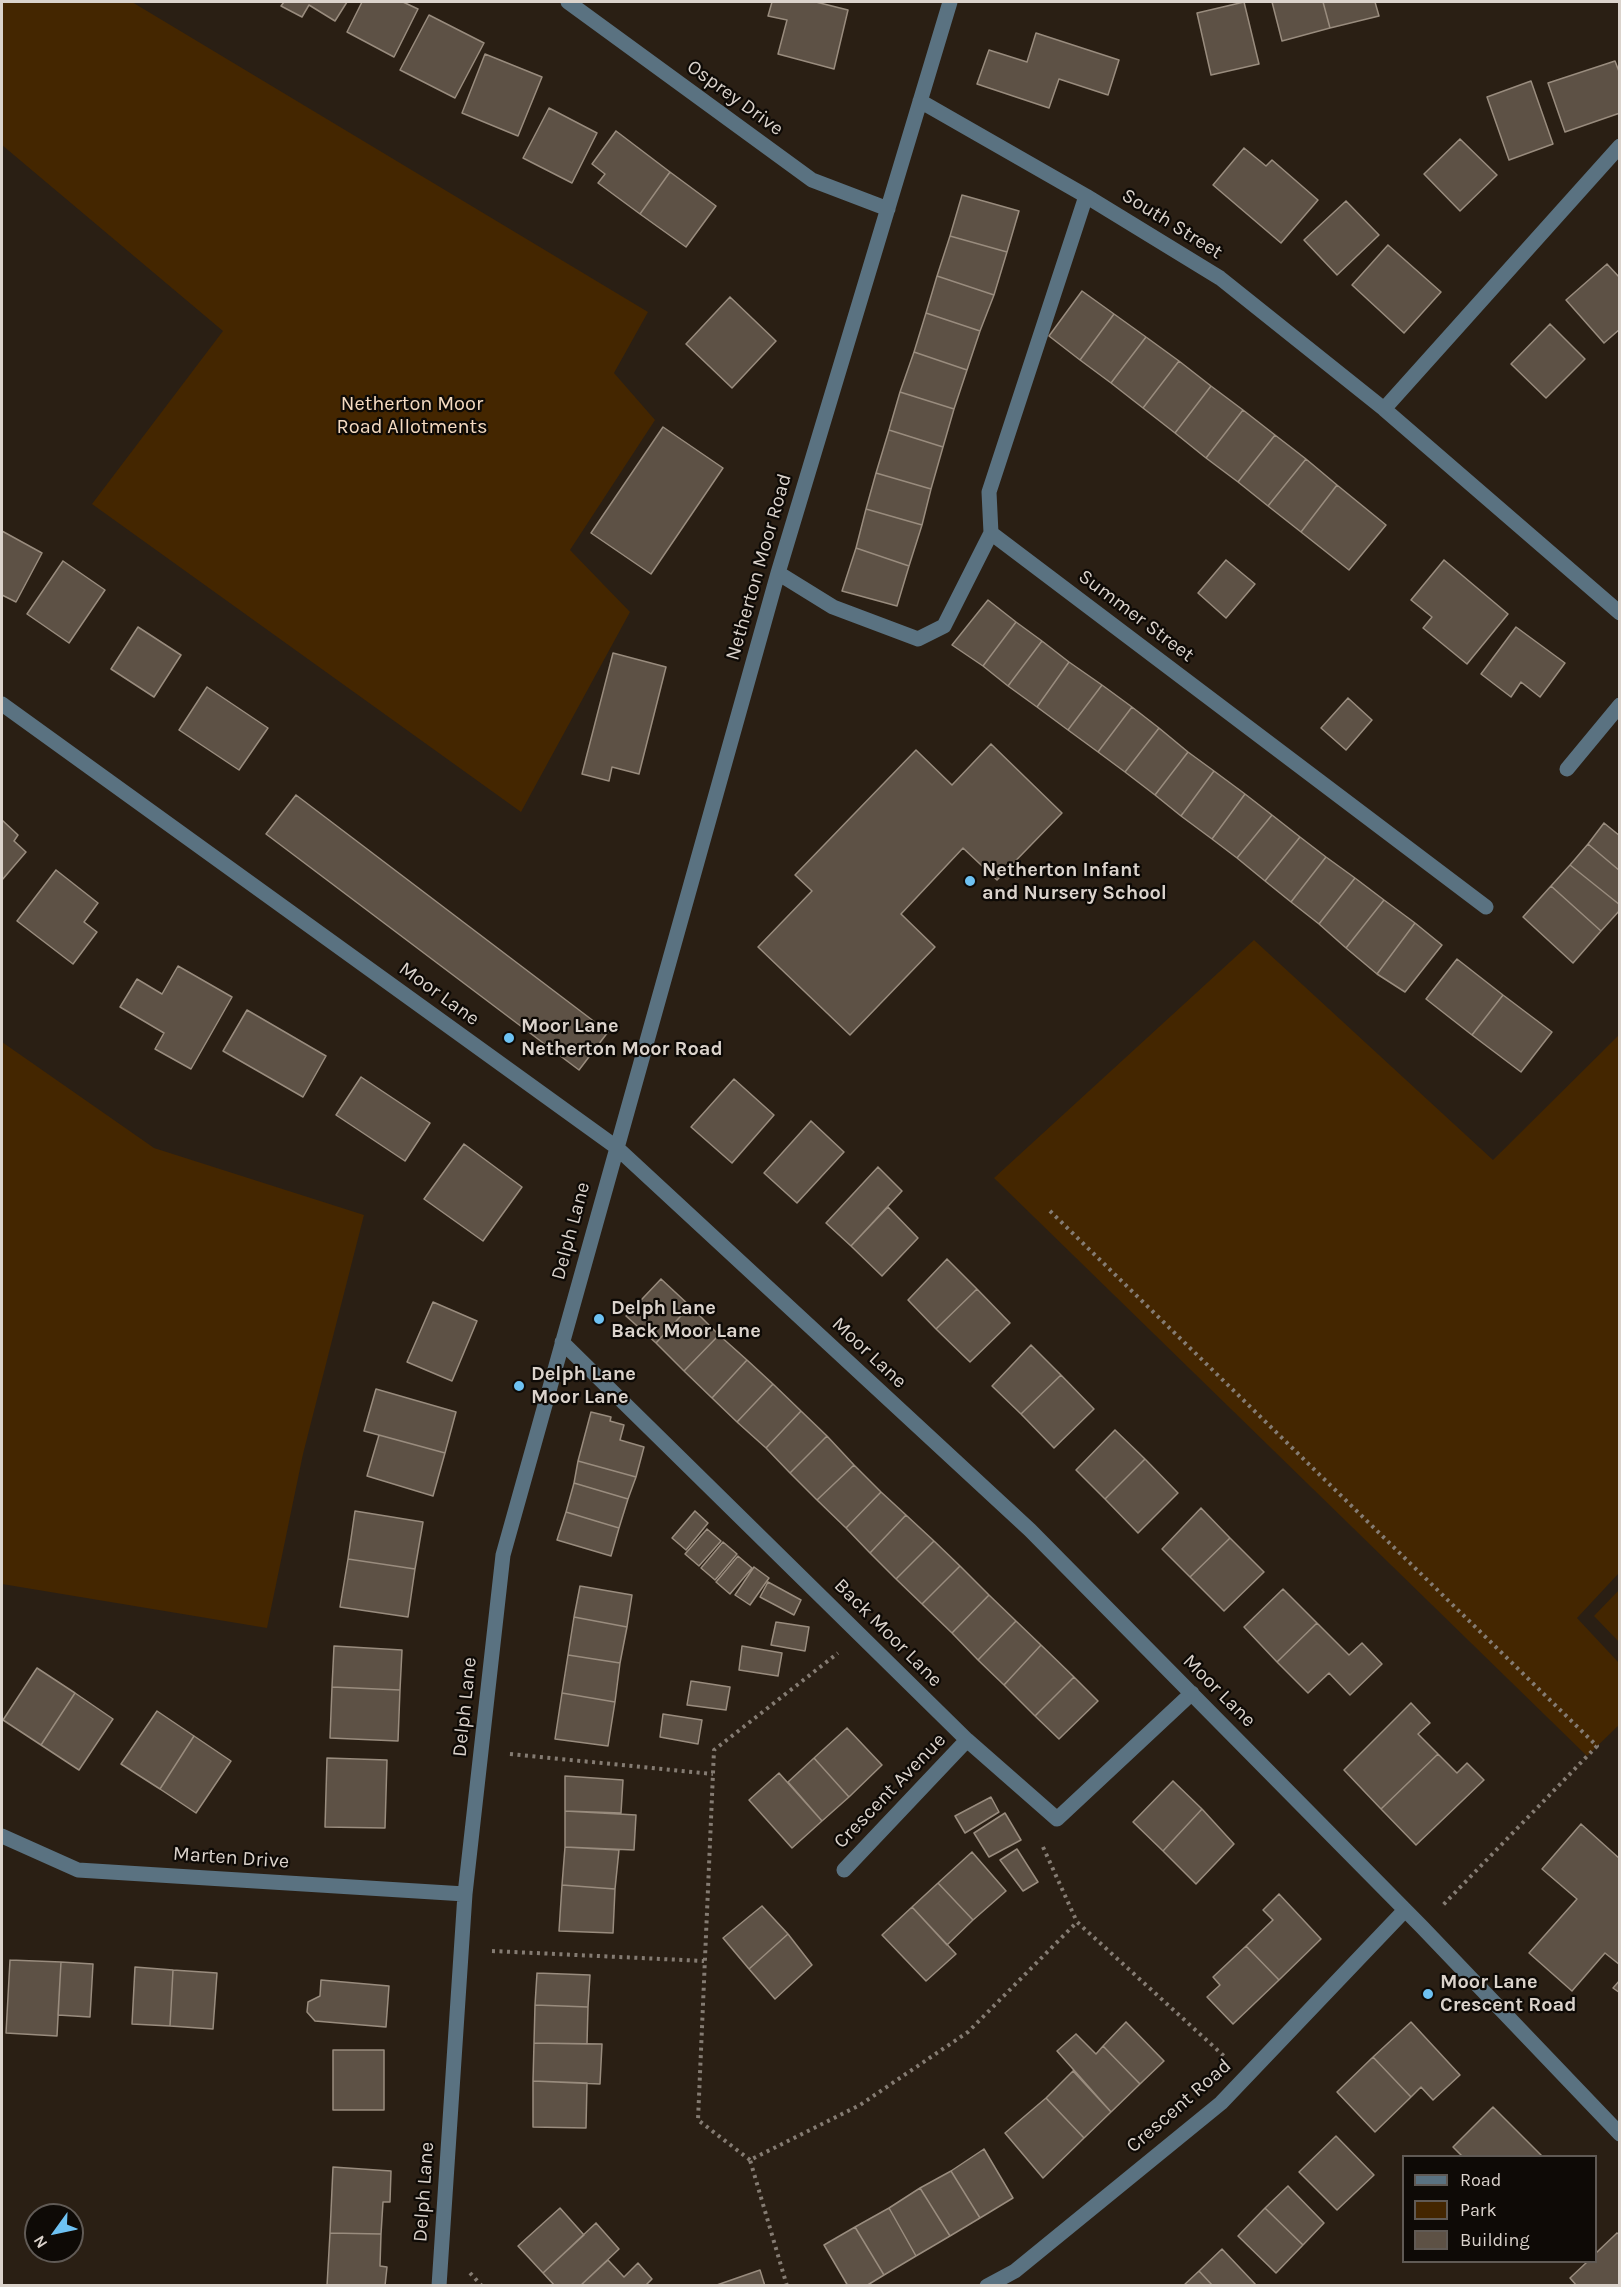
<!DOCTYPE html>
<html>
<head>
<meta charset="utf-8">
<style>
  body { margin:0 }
  #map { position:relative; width:1621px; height:2287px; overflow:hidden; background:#2a1f14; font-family:Karla,sans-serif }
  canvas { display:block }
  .frame { position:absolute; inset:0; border:3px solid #dbd3cc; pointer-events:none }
  .legend { position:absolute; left:1402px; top:2155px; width:195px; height:108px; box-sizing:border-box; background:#0e0a06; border:2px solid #605a55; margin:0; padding:8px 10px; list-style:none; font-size:18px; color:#dbd3cc }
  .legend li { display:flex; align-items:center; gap:12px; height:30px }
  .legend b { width:30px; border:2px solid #605a55 }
  .north { position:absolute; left:24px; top:2203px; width:60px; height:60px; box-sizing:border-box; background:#0e0a06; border:2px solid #605a55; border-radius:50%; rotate:237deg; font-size:16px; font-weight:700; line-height:24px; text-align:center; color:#dbd3cc }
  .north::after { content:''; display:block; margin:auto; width:21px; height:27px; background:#6ec2f3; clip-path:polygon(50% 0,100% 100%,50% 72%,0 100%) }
</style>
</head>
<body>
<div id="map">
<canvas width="1621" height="2287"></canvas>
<div class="frame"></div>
<ul class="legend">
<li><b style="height:8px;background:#5a7281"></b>Road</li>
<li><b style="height:16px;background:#442600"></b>Park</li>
<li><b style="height:16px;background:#5d5145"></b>Building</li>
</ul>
<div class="north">N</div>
</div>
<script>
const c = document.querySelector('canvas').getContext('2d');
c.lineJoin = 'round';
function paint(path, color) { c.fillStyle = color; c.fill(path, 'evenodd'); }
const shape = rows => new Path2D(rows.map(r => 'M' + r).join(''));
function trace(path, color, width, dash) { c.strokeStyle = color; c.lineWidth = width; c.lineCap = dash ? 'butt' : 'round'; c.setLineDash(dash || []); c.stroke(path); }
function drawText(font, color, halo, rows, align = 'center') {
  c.font = font + ' Karla,sans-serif'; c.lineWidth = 4.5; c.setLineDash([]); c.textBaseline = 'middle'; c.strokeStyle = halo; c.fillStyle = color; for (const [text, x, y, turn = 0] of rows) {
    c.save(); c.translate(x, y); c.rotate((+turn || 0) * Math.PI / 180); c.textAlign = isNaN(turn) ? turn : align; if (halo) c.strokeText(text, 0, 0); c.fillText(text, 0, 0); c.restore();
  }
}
paint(shape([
  [2,2,132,2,648,312,614,373,655,420,570,550,630,612,521,812,92,504,223,331,2,145],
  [1254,940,1493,1160,1619,1035,1619,1573,1577,1618,1619,1663,1620,1724,1587,1756,994,1178],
  [2,1042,154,1148,364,1215,303,1454,267,1628,2,1584],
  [1619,1590,1619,1642,1594,1616]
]), '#442600');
const building = shape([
  [284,2,347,2,335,21,309,5,302,17,281,6,284,2],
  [362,2,403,2,418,9,394,57,347,32,362,2],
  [772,2,816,2,848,10,834,69,778,54,787,20,768,16,772,2],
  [1244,2,1259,64,1211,75,1197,13,1244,2],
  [1272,2,1323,2,1330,28,1282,41,1272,2],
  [1323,2,1375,2,1379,16,1330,28,1323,2],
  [429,15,484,43,455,98,400,70,429,15],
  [1036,33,1119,60,1108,95,1059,79,1049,108,977,84,989,50,1027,62,1036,33],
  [485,54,542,77,518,136,462,113,485,54],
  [1615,61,1620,74,1620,113,1565,132,1548,83,1615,61],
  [1531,81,1553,144,1509,160,1487,97,1531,81],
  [549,108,597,133,572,183,523,158,549,108],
  [616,131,670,172,640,214,598,183,605,174,592,164,616,131],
  [1460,139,1497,175,1460,211,1424,174,1460,139],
  [1244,148,1266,166,1272,160,1318,200,1281,243,1213,185,1244,148],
  [670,172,716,206,686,247,640,214,670,172],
  [962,195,1019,211,1007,252,950,236,962,195],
  [1346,201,1379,235,1337,275,1304,240,1346,201],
  [950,236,1007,252,994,295,937,276,950,236],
  [1388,245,1441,292,1404,333,1352,285,1388,245],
  [1607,264,1620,278,1620,329,1604,343,1566,300,1607,264],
  [937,276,994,295,980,331,926,313,937,276],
  [1082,291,1114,314,1080,360,1049,336,1082,291],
  [730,297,776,341,732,388,686,344,730,297],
  [926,313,980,331,967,370,914,352,926,313],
  [1114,314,1146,337,1111,383,1080,360,1114,314],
  [1550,324,1585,359,1546,398,1511,364,1550,324],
  [1146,337,1179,361,1143,408,1111,383,1146,337],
  [914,352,967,370,954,409,900,392,914,352],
  [1179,361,1211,386,1175,433,1143,408,1179,361],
  [1211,386,1243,410,1206,458,1175,433,1211,386],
  [900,392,954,409,943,447,889,430,900,392],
  [1243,410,1275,435,1238,482,1206,458,1243,410],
  [663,427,723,468,651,574,591,533,663,427],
  [889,430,943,447,931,489,876,473,889,430],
  [1275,435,1306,459,1268,506,1238,482,1275,435],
  [1306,459,1337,485,1301,532,1268,506,1306,459],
  [876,473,931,489,922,525,866,509,876,473],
  [1337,485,1386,525,1349,570,1301,532,1337,485],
  [866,509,922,525,909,566,856,548,866,509],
  [2,531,42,553,16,602,2,595,2,531],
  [856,548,909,566,897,606,842,591,856,548],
  [1226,560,1255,584,1226,618,1198,593,1226,560],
  [1444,560,1508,614,1467,664,1423,628,1432,617,1411,600,1444,560],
  [63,561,105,590,69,643,27,614,63,561],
  [988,600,1016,622,983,666,952,645,988,600],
  [1016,622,1042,641,1008,686,983,666,1016,622],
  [138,627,181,655,154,697,111,669,138,627],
  [1516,627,1565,663,1540,697,1521,682,1511,697,1481,674,1516,627],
  [1042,641,1069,662,1037,707,1008,686,1042,641],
  [613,653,666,667,639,774,612,767,609,781,582,774,613,653],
  [1069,662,1102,685,1068,730,1037,707,1069,662],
  [1102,685,1132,707,1098,752,1068,730,1102,685],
  [207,687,268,728,239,770,179,730,207,687],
  [1348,698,1372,720,1346,750,1321,728,1348,698],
  [1132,707,1159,728,1125,772,1098,752,1132,707],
  [1159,728,1188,752,1155,795,1125,772,1159,728],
  [991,744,1062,813,997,880,963,848,901,914,935,947,850,1035,758,947,812,891,795,875,916,750,952,785,991,744],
  [1188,752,1214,771,1181,816,1155,795,1188,752],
  [1214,771,1245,794,1212,839,1181,816,1214,771],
  [1245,794,1272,815,1237,858,1212,839,1245,794],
  [296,795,608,1032,579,1070,266,834,296,795],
  [1272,815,1300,837,1265,881,1237,858,1272,815],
  [2,820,18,835,14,841,26,852,2,880,2,820],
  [1604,823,1620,836,1620,871,1588,844,1604,823],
  [1300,837,1326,857,1291,902,1265,881,1300,837],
  [1588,844,1620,871,1620,905,1570,865,1588,844],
  [1326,857,1355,878,1319,924,1291,902,1326,857],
  [1570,865,1620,905,1620,910,1601,931,1551,886,1570,865],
  [56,870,98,903,84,922,97,932,73,964,17,921,56,870],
  [1355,878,1384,900,1346,948,1319,924,1355,878],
  [1551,886,1601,931,1573,963,1523,917,1551,886],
  [1384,900,1415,923,1377,974,1346,948,1384,900],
  [1415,923,1442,945,1405,992,1377,974,1415,923],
  [1457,959,1503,995,1472,1035,1426,999,1457,959],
  [178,966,232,997,191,1069,155,1049,164,1033,120,1007,137,979,162,994,178,966],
  [1503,995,1552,1032,1521,1072,1472,1035,1503,995],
  [247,1010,326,1056,303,1097,223,1051,247,1010],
  [361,1077,430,1123,405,1161,336,1115,361,1077],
  [734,1079,774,1115,732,1163,691,1127,734,1079],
  [811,1121,844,1152,797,1203,764,1173,811,1121],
  [464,1144,522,1187,483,1241,424,1199,464,1144],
  [878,1167,902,1191,851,1246,826,1223,878,1167],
  [888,1207,918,1238,882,1276,851,1246,888,1207],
  [947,1259,977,1289,936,1329,908,1300,947,1259],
  [661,1279,690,1306,656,1343,626,1316,661,1279],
  [977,1289,1010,1323,970,1362,936,1329,977,1289],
  [433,1302,477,1321,452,1381,407,1362,433,1302],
  [690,1306,719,1335,684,1371,656,1343,690,1306],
  [719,1335,747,1360,712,1398,684,1371,719,1335],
  [1031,1345,1061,1375,1021,1414,992,1386,1031,1345],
  [747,1360,773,1384,737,1422,712,1398,747,1360],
  [1061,1375,1094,1409,1054,1448,1021,1414,1061,1375],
  [773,1384,801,1411,766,1448,737,1422,773,1384],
  [376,1389,456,1412,445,1453,364,1431,376,1389],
  [801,1411,827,1436,790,1473,766,1448,801,1411],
  [591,1412,611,1417,610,1421,624,1425,620,1440,644,1447,636,1477,578,1461,591,1412],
  [1115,1430,1145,1459,1105,1499,1076,1470,1115,1430],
  [379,1435,445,1453,433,1496,367,1476,379,1435],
  [827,1436,854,1465,817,1500,790,1473,827,1436],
  [1145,1459,1178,1493,1138,1533,1105,1499,1145,1459],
  [578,1461,636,1477,628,1499,574,1483,578,1461],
  [854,1465,881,1492,846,1528,817,1500,854,1465],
  [574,1483,628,1499,619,1528,566,1512,574,1483],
  [881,1492,906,1515,870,1553,846,1528,881,1492],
  [1201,1508,1230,1538,1190,1577,1162,1549,1201,1508],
  [355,1511,423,1522,415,1569,348,1559,355,1511],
  [695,1511,708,1523,686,1550,672,1538,695,1511],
  [566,1512,619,1528,611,1556,557,1540,566,1512],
  [906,1515,934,1541,896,1579,870,1553,906,1515],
  [707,1529,721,1541,699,1566,685,1554,707,1529],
  [1230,1538,1264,1572,1224,1611,1190,1577,1230,1538],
  [934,1541,960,1566,922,1604,896,1579,934,1541],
  [723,1542,737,1554,715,1580,701,1568,723,1542],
  [738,1556,752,1568,730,1594,716,1582,738,1556],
  [348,1559,415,1569,408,1617,340,1607,348,1559],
  [960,1566,989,1595,952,1633,922,1604,960,1566],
  [754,1567,769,1578,750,1605,735,1595,754,1567],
  [768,1582,801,1600,794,1615,760,1597,768,1582],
  [580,1586,632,1595,627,1627,574,1617,580,1586],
  [1283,1589,1317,1623,1277,1662,1244,1627,1283,1589],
  [989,1595,1016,1621,978,1660,952,1633,989,1595],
  [574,1617,627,1627,620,1663,568,1655,574,1617],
  [1016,1621,1041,1645,1004,1685,978,1660,1016,1621],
  [776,1622,809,1627,805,1651,771,1645,776,1622],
  [1317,1623,1349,1655,1362,1643,1382,1664,1350,1695,1329,1673,1308,1693,1277,1662,1317,1623],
  [1041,1645,1074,1677,1035,1716,1004,1685,1041,1645],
  [334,1646,402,1650,400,1690,332,1687,334,1646],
  [742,1646,782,1653,778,1676,739,1670,742,1646],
  [568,1655,620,1663,615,1702,562,1693,568,1655],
  [37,1668,75,1693,41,1745,3,1720,37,1668],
  [1074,1677,1098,1701,1059,1739,1035,1716,1074,1677],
  [691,1681,730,1687,726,1710,687,1705,691,1681],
  [332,1687,400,1690,398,1741,330,1738,332,1687],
  [75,1693,113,1719,79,1770,41,1745,75,1693],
  [562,1693,615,1702,608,1746,555,1739,562,1693],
  [1411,1703,1430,1723,1418,1734,1438,1754,1381,1809,1344,1770,1411,1703],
  [157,1711,194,1736,160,1789,121,1764,157,1711],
  [663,1714,702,1720,698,1744,660,1737,663,1714],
  [847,1728,882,1765,849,1797,814,1758,847,1728],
  [194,1736,231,1761,196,1813,160,1789,194,1736],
  [1438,1754,1457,1773,1467,1763,1484,1780,1416,1845,1381,1809,1438,1754],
  [327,1758,387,1760,385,1828,325,1827,327,1758],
  [814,1758,849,1797,822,1821,788,1782,814,1758],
  [779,1773,822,1821,792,1848,749,1800,779,1773],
  [565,1776,623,1780,621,1813,565,1811,565,1776],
  [1173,1781,1202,1809,1163,1851,1133,1822,1173,1781],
  [991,1797,999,1812,965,1833,955,1816,991,1797],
  [1202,1809,1234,1844,1196,1884,1163,1851,1202,1809],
  [565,1811,636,1815,634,1850,565,1847,565,1811],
  [1005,1813,1021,1840,989,1857,974,1833,1005,1813],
  [1581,1824,1620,1859,1620,1965,1605,1953,1572,1991,1529,1953,1577,1899,1542,1869,1581,1824],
  [565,1847,619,1850,615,1889,562,1885,565,1847],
  [1017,1849,1038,1882,1023,1891,1000,1860,1017,1849],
  [972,1852,1006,1891,973,1920,938,1883,972,1852],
  [938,1883,973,1920,947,1945,912,1907,938,1883],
  [562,1885,615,1889,613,1933,559,1931,562,1885],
  [1279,1894,1321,1939,1279,1980,1246,1946,1273,1920,1263,1910,1279,1894],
  [762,1906,788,1934,749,1969,723,1938,762,1906],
  [912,1907,956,1954,926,1981,882,1935,912,1907],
  [788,1934,812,1965,775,1999,749,1969,788,1934],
  [1246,1946,1279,1980,1233,2024,1207,1997,1220,1985,1213,1977,1246,1946],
  [10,1960,61,1962,57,2036,6,2033,10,1960],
  [61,1962,93,1964,90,2017,58,2015,61,1962],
  [135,1967,173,1970,170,2026,132,2024,135,1967],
  [173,1970,217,1973,213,2029,170,2026,173,1970],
  [537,1973,590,1975,588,2007,535,2005,537,1973],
  [321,1980,389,1986,386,2027,315,2021,307,2012,308,2002,320,1996,321,1980],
  [1620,1980,1620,1993,1613,1988,1620,1980],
  [535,2005,588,2007,587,2044,534,2043,535,2005],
  [1126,2022,1164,2061,1140,2084,1103,2046,1126,2022],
  [1411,2022,1460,2075,1433,2100,1421,2087,1411,2097,1373,2057,1411,2022],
  [1076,2034,1096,2054,1103,2046,1140,2084,1111,2112,1057,2051,1076,2034],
  [534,2043,602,2044,600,2084,533,2081,534,2043],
  [333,2050,384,2050,384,2110,333,2110,333,2050],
  [1373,2057,1411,2097,1375,2132,1337,2092,1373,2057],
  [1073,2071,1111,2112,1084,2138,1046,2098,1073,2071],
  [533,2081,587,2083,586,2128,533,2127,533,2081],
  [1046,2098,1084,2138,1043,2178,1005,2133,1046,2098],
  [1493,2107,1542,2156,1462,2156,1453,2147,1493,2107],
  [1336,2136,1374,2175,1337,2210,1299,2172,1336,2136],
  [984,2149,1013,2198,980,2218,951,2171,984,2149],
  [333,2167,391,2171,390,2202,383,2202,381,2234,330,2233,333,2167],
  [951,2171,980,2218,950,2236,920,2188,951,2171],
  [1288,2186,1324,2223,1303,2245,1265,2208,1288,2186],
  [920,2188,950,2236,916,2256,889,2208,920,2188],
  [560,2208,584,2235,543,2273,518,2246,560,2208],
  [889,2208,916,2256,884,2275,855,2227,889,2208],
  [1265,2208,1303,2245,1276,2273,1238,2236,1265,2208],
  [596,2223,619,2249,580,2286,555,2286,543,2273,596,2223],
  [855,2227,884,2275,866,2286,848,2286,824,2245,855,2227],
  [330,2233,381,2234,380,2266,387,2267,385,2286,327,2286,330,2233],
  [1617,2233,1620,2235,1620,2286,1577,2286,1570,2278,1587,2262,1596,2262,1596,2253,1617,2233],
  [1222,2249,1257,2286,1213,2286,1199,2271,1222,2249],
  [608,2260,624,2277,638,2263,652,2279,645,2286,580,2286,608,2260],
  [760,2270,765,2286,714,2286,760,2270],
  [1199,2271,1213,2286,1183,2286,1199,2271]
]);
paint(building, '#5d5145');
trace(building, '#998c7e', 1.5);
trace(shape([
  [1050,1211,1597,1746,1443,1905],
  [510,1754,713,1774],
  [1043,1847,1077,1922],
  [492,1951,704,1961],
  [750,2160,698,2120,714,1750,838,1653],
  [470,2273,482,2286],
  [787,2286,750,2160,860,2105,968,2032,1077,1922,1224,2056]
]), '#857c73', 4, [3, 4.5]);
trace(shape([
  [568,2,812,180,888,209],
  [920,101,1086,196,1220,278,1384,409,1620,613],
  [1384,409,1620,146],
  [991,533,989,492,1086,196],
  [778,573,833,607,918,639,944,626,991,533,1486,907],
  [2,704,616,1147,1030,1530,1422,1927,1620,2134],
  [1567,769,1620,705],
  [562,1342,967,1740,1057,1819,1192,1693],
  [2,1836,78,1870,465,1894],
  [844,1870,967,1740],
  [439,2286,465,1894,503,1555,778,573,950,2],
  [987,2286,1015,2271,1221,2103,1405,1910]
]), '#5a7281', 15);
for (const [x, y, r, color] of [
  [970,881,6,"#6ec2f3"],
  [509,1038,6,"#6ec2f3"],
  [599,1319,6,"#6ec2f3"],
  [519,1386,6,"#6ec2f3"],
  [1428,1994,6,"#6ec2f3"]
]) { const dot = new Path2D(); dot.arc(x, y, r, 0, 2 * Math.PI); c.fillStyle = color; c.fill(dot); trace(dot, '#0e0a06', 2); }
drawText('20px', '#dbd3cc', '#0e0a06', [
  ["Osprey Drive",735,98,36],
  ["South Street",1172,224,32],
  ["Netherton Moor Road",759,567,-74],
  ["Summer Street",1136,616,37],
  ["Moor Lane",439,994,36],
  ["Delph Lane",571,1231,-75],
  ["Moor Lane",869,1353,43],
  ["Back Moor Lane",888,1633,45],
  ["Moor Lane",1219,1691,45],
  ["Delph Lane",465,1707,-84],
  ["Crescent Avenue",890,1791,-46],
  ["Marten Drive",231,1858,4],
  ["Crescent Road",1179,2106,-41],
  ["Delph Lane",424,2192,-86]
]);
drawText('20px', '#f5dbc2', '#0e0a06', [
  ["Netherton Moor",412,404],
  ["Road Allotments",412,427]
]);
drawText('bold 20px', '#dbd3cc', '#0e0a06', [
  ["Netherton Infant",982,870],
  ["and Nursery School",982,893],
  ["Moor Lane",521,1026],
  ["Netherton Moor Road",521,1049],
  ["Delph Lane",611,1308],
  ["Back Moor Lane",611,1331],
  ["Delph Lane",531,1374],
  ["Moor Lane",531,1397],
  ["Moor Lane",1440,1982],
  ["Crescent Road",1440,2005]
], 'left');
</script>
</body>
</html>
